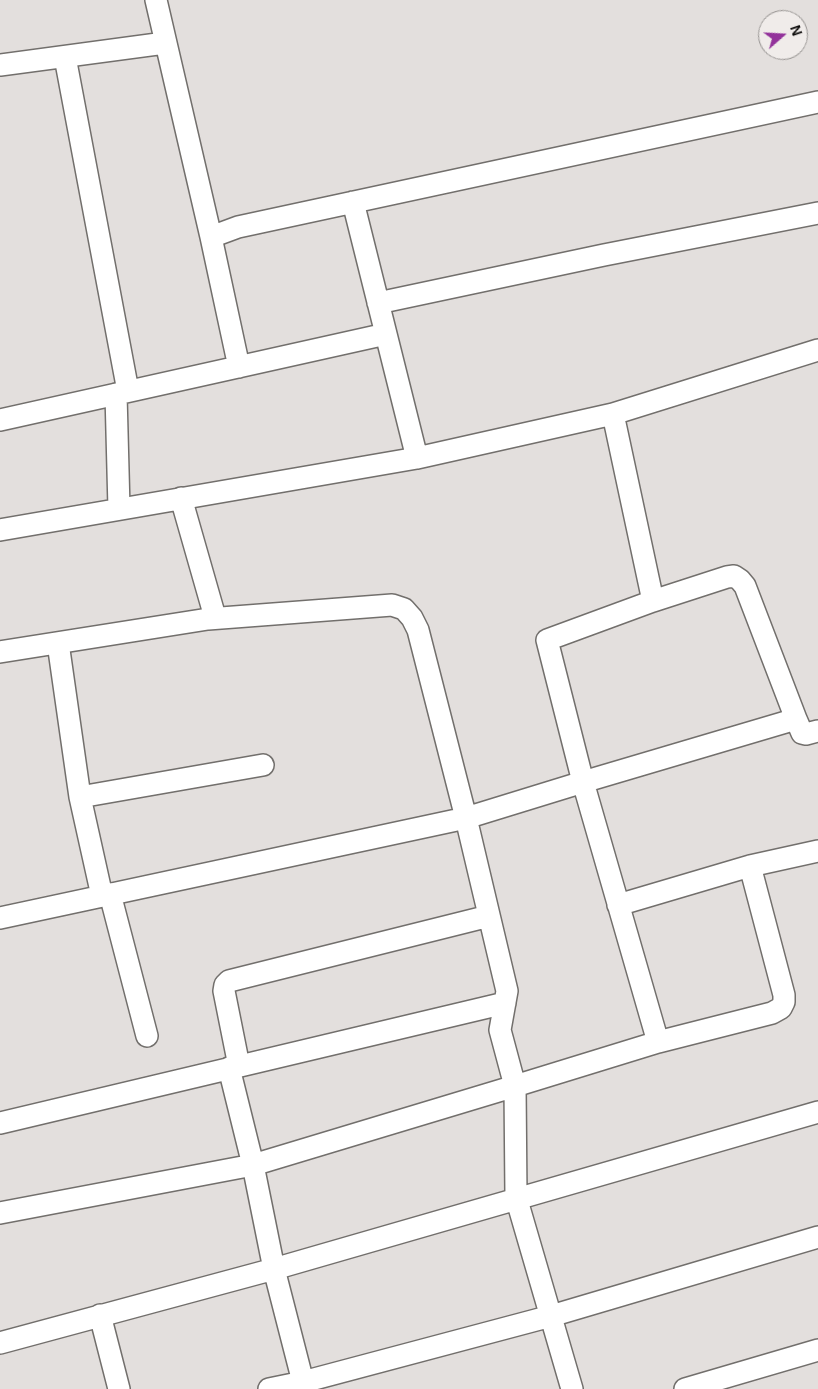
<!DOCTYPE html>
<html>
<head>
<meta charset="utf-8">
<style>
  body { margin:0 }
  #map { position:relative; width:818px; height:1389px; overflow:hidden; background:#e3dfdd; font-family:Helvetica,sans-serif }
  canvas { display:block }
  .north { position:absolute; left:758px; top:10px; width:50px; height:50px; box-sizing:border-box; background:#f0ecea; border:1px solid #959290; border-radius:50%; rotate:71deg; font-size:14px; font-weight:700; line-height:20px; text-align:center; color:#0c0b0a }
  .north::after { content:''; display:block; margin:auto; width:18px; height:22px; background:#93339b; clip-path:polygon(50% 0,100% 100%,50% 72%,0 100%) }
</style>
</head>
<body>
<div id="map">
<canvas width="818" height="1389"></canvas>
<div class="north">N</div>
</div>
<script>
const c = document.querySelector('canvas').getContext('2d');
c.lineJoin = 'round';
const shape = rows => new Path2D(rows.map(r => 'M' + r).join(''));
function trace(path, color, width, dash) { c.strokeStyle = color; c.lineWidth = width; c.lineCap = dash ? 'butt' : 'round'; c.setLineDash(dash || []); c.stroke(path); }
const minor = shape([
  [156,0,211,237,239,367],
  [65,57,128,391],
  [0,65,165,43],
  [353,202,417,458],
  [211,237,238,227,818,102],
  [378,303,604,255,818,213],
  [116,394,119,509],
  [0,420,386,334],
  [0,530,417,458,613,414,818,350],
  [653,601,727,577,734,576,740,580,745,586,796,719],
  [58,643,80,797,102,896],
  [0,652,208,619,212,615,213,610,181,498],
  [80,797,263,765],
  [750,866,784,995,784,1002,781,1008,772,1013,658,1042,515,1086,253,1165,274,1269,303,1382,551,1316,818,1237],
  [110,894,147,1036],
  [618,905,750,866,818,851],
  [0,918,466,818,418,630,412,618,404,609,392,605,208,619],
  [658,1042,583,782,796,719,802,733,806,734,818,731],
  [239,1066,224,991,225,985,229,981,489,916],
  [0,1123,505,1003],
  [0,1213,253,1165,229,1068],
  [100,1315,119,1389],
  [0,1343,274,1269,818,1112],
  [269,1389,303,1382,305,1389],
  [572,1389,516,1197,515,1086,500,1030,507,991,466,818,583,782,547,640,653,601,613,414],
  [685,1389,818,1350]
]);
trace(minor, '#726f6c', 24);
trace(minor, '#fff', 21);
</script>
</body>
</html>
